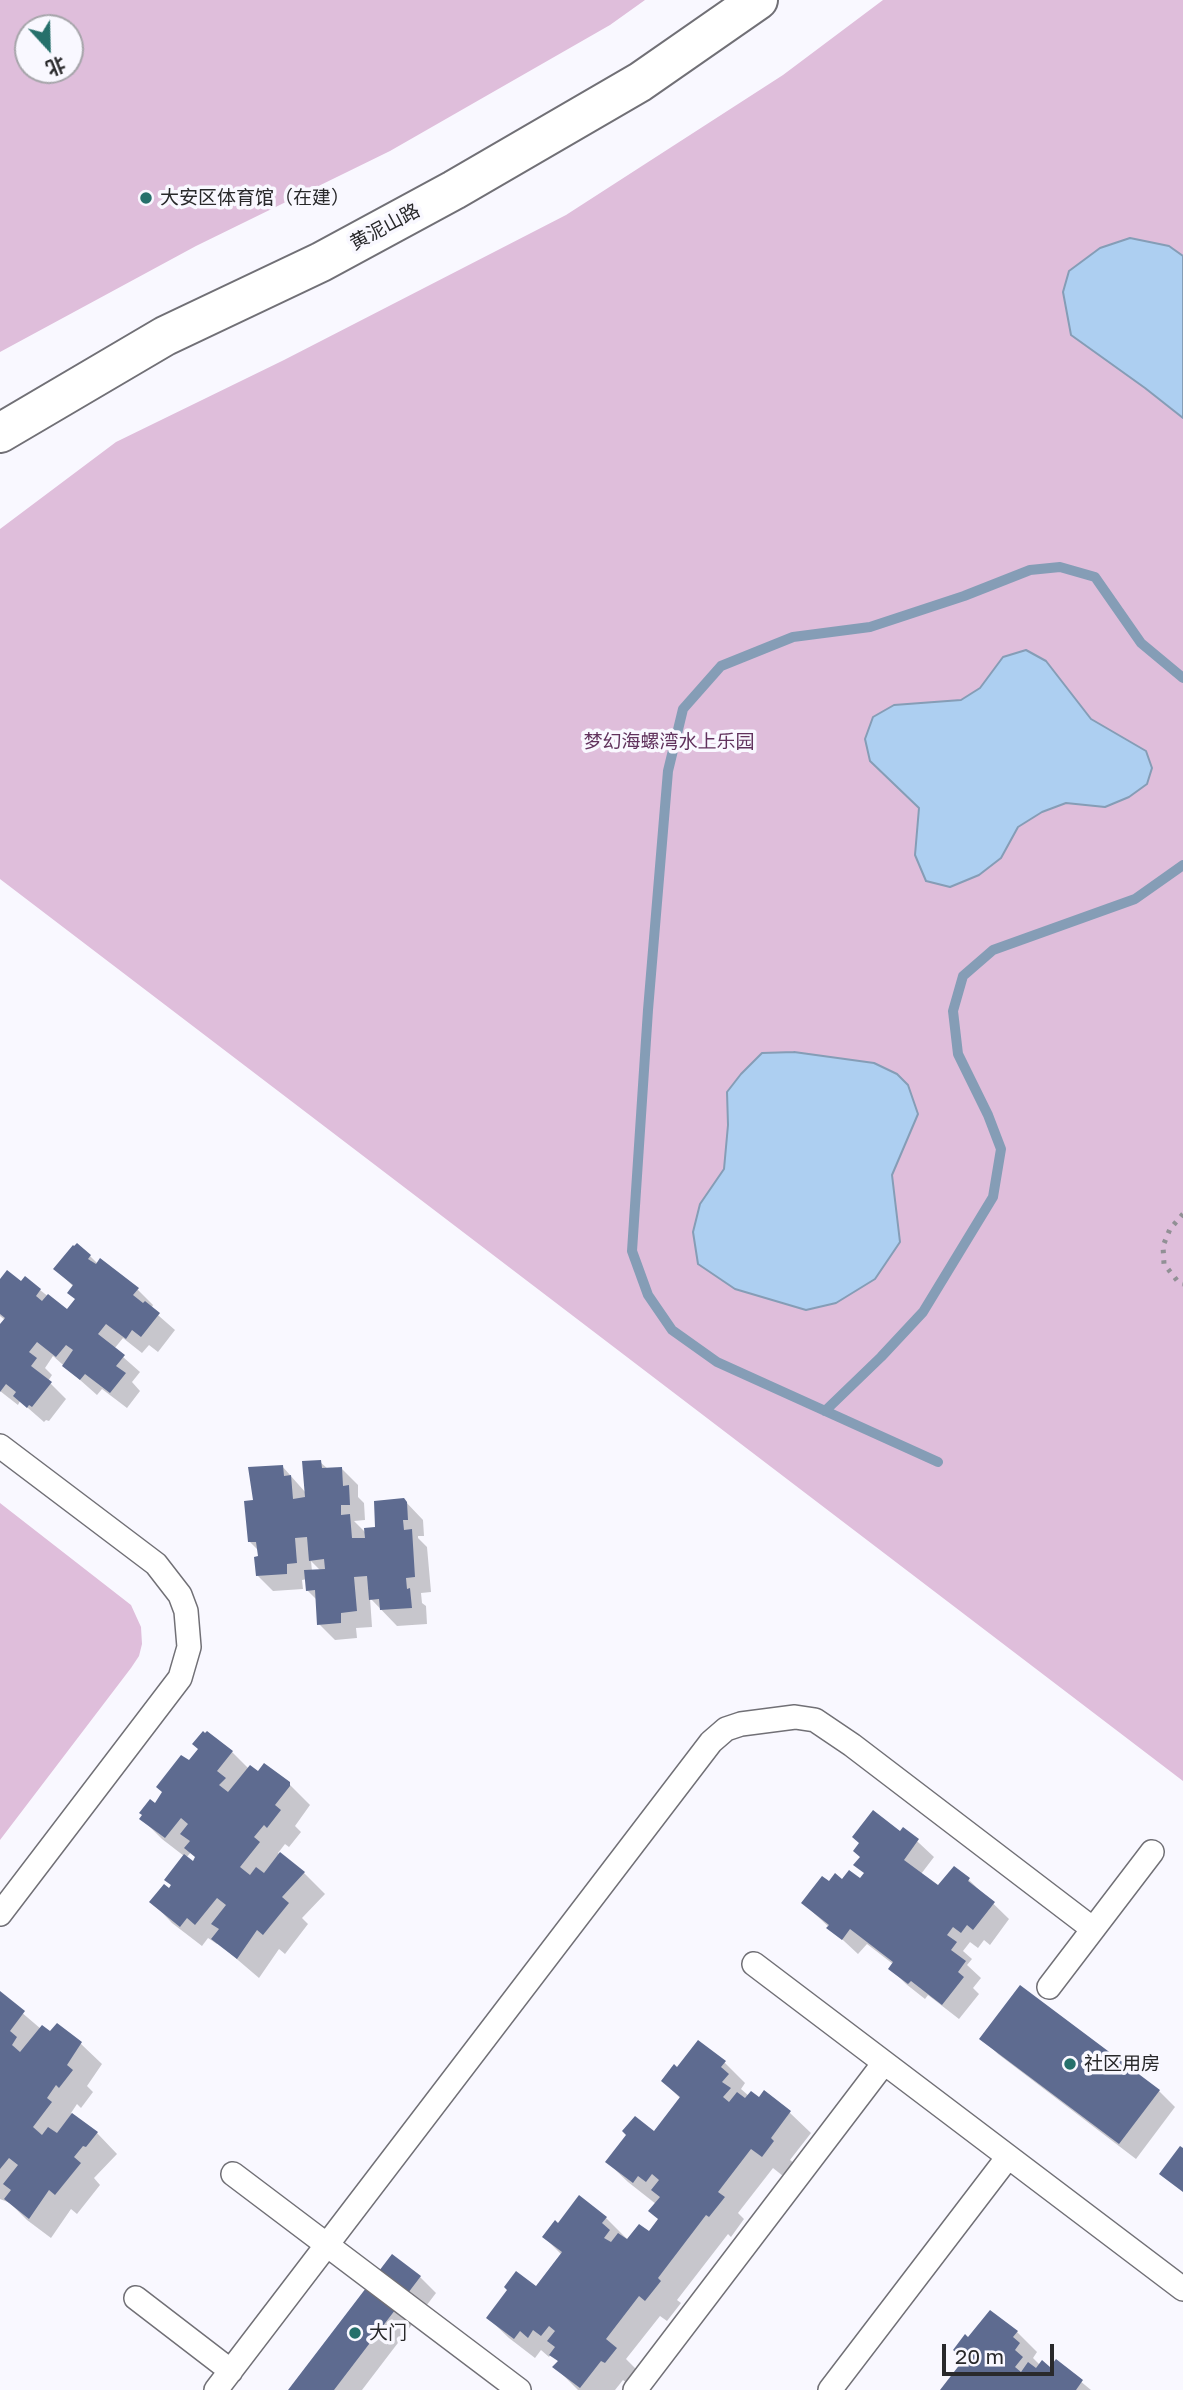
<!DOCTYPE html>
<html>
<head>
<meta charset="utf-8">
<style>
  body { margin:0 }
  #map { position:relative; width:1183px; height:2390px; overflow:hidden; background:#f9f8ff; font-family:"Golos Text","Noto Sans SC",sans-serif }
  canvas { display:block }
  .north { position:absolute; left:14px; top:14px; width:70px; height:70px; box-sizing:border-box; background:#f9f8ff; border:2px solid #a6a5aa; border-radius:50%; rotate:158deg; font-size:19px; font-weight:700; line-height:28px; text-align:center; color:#29292b }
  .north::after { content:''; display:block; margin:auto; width:24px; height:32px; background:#26706b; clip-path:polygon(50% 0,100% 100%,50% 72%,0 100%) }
  .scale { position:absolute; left:942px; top:2344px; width:112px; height:32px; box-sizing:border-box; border:4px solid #29292b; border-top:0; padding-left:9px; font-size:21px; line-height:24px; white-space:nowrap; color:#29292b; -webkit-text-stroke:5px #f9f8ff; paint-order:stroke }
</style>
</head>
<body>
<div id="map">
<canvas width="1183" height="2390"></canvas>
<div class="north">北</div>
<div class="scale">20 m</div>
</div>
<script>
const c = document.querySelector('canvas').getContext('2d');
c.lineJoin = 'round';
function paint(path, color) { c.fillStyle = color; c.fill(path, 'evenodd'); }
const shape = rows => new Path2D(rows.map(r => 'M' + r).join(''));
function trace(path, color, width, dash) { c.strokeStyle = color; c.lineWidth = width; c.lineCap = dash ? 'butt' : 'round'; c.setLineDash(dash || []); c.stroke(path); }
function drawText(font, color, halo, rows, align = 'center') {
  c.font = font + ' "Golos Text","Noto Sans SC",sans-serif'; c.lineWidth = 7; c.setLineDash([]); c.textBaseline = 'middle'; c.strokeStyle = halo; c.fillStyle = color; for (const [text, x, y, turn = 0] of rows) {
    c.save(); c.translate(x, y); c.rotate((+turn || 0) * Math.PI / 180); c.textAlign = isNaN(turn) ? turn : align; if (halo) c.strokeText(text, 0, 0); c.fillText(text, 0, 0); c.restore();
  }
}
paint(shape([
  [0,0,645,0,610,25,390,151,196,246,0,352],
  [28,28,70,28,70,70,28,70],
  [883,0,1183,0,1183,1781,0,879,0,529,116,442,284,360,566,215,783,75],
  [0,1503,131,1605,141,1627,142,1644,139,1656,131,1668,0,1840]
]), '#dfbedb');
const water = shape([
  [1130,238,1169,246,1183,256,1183,418,1145,388,1071,335,1063,292,1069,271,1100,248,1130,238],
  [1026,650,1046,661,1091,719,1146,751,1152,768,1147,784,1129,797,1105,807,1066,803,1042,812,1018,827,1001,858,979,875,950,887,926,881,915,855,919,808,870,761,865,739,873,717,894,705,961,700,980,688,1003,657,1026,650],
  [794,1052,874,1063,897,1074,908,1085,918,1114,892,1175,900,1242,875,1279,836,1303,806,1310,735,1289,698,1264,693,1232,700,1204,724,1169,728,1125,727,1092,741,1074,762,1053,794,1052]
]);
paint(water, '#adcff1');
trace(water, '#859db6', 2);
paint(shape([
  [90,1256,98,1264,137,1289,153,1305,151,1309,175,1330,158,1352,149,1345,142,1353,123,1338,114,1349,140,1372,132,1382,140,1391,127,1408,102,1389,97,1395,53,1356,45,1368,52,1375,48,1381,66,1399,49,1421,46,1420,44,1422,20,1401,18,1405,0,1391,0,1327,5,1320,0,1316,0,1282,21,1283,40,1290,68,1312,77,1300,74,1287,55,1269],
  [320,1462,328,1469,341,1468,358,1485,358,1497,364,1503,365,1520,354,1521,366,1533,377,1529,404,1500,423,1520,424,1536,418,1536,418,1538,427,1547,431,1592,421,1593,422,1603,426,1606,427,1624,397,1626,370,1598,372,1627,356,1628,357,1638,335,1640,319,1624,317,1600,307,1590,307,1579,302,1580,303,1589,273,1591,257,1575,259,1551,249,1541,255,1502,282,1466,306,1493],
  [311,1561,321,1571,312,1571],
  [232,1752,249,1769,289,1784,310,1805,295,1826,301,1832,289,1847,285,1844,278,1853,304,1873,325,1894,302,1918,308,1924,285,1954,279,1949,259,1978,218,1943,217,1944,208,1938,202,1946,172,1923,152,1902,169,1891,184,1856,162,1839,141,1818,155,1805,189,1763],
  [191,1852,197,1858,193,1864,186,1858],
  [904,1829,934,1857,921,1874,938,1888,954,1868,969,1880,1009,1919,990,1945,984,1940,978,1948,970,1942,963,1951,972,1959,967,1965,981,1978,973,1988,979,1994,959,2019,928,1995,925,1999,906,1984,890,1968,893,1964,867,1944,858,1954,803,1903,829,1883,860,1881],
  [1021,1987,1159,2091,1175,2107,1136,2159,998,2054,982,2038],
  [0,1994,41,2029,50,2034,57,2025,81,2044,102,2064,87,2086,93,2092,81,2108,77,2104,71,2113,97,2133,117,2154,94,2178,100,2185,77,2214,71,2209,51,2238,27,2220,10,2203,0,2199],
  [698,2042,725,2063,745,2083,741,2089,749,2096,759,2100,764,2093,790,2113,811,2133,790,2160,794,2163,783,2176,773,2168,738,2213,744,2219,731,2237,728,2234,677,2300,681,2303,667,2321,660,2316,626,2359,637,2370,627,2383,623,2380,615,2390,578,2390,555,2367,559,2362,551,2354,549,2357,541,2350,535,2358,509,2338,488,2318,536,2289,562,2255,544,2237,558,2225,606,2218,628,2240,649,2234,660,2220,656,2204,628,2182,607,2162,655,2133,681,2099,663,2081,677,2070],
  [420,2277,436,2293,362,2390,290,2390],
  [1017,2332,1037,2352,1033,2358,1040,2365,1051,2369,1057,2362,1091,2390,942,2390,965,2360,968,2340]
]), '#0003');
trace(shape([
  [825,1411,881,1357,923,1312,993,1197,1001,1149,988,1115,958,1054,953,1011,963,976,993,950,1135,899,1183,865],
  [938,1462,717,1362,672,1330,648,1295,632,1251,648,1010,668,771,683,709,721,666,793,637,870,627,964,596,1030,570,1060,567,1095,577,1141,643,1183,678]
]), '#859db6', 10);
paint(shape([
  [77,1243,91,1255,88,1259,96,1264,100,1258,139,1288,133,1295,143,1303,145,1301,160,1313,141,1337,132,1330,126,1339,106,1324,98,1334,125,1355,116,1366,126,1373,110,1393,85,1374,80,1380,62,1366,73,1350,66,1345,56,1357,37,1342,29,1352,37,1358,31,1366,52,1382,32,1407,29,1405,27,1408,13,1396,16,1392,6,1384,0,1392,0,1324,5,1318,0,1314,0,1279,7,1270,21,1281,25,1276,41,1289,36,1296,42,1301,48,1294,67,1309,75,1299,67,1293,73,1285,53,1269,73,1245,74,1246],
  [321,1460,322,1468,342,1467,343,1486,349,1485,350,1505,341,1505,341,1515,350,1514,352,1538,365,1538,364,1528,375,1527,374,1501,404,1498,407,1502,408,1520,403,1520,404,1530,412,1529,415,1577,406,1578,407,1589,410,1588,412,1608,380,1610,379,1599,369,1600,367,1576,354,1577,357,1611,341,1613,341,1623,317,1625,315,1590,306,1591,304,1570,325,1569,324,1559,309,1561,307,1537,295,1538,297,1563,287,1564,287,1574,256,1576,254,1557,258,1556,256,1542,248,1542,244,1501,253,1500,248,1467,283,1465,284,1476,291,1475,293,1499,305,1497,302,1461],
  [203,1731,205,1733,207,1731,233,1751,217,1771,226,1778,219,1785,228,1792,250,1765,258,1771,264,1763,290,1782,290,1786,275,1805,281,1810,267,1828,264,1825,254,1837,260,1842,240,1867,250,1875,256,1867,264,1873,280,1852,305,1872,282,1897,289,1903,263,1935,257,1930,237,1959,211,1939,219,1929,211,1924,226,1905,217,1898,195,1925,187,1918,180,1927,149,1902,164,1884,169,1888,171,1885,164,1880,184,1854,193,1861,195,1857,184,1848,190,1841,180,1834,188,1824,181,1818,165,1838,139,1819,142,1815,139,1813,150,1799,155,1803,162,1792,156,1787,181,1755,189,1760,198,1749,192,1744],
  [873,1810,900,1831,903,1827,919,1839,904,1860,938,1885,954,1866,970,1878,968,1881,995,1902,973,1930,967,1925,961,1933,953,1927,947,1935,957,1942,951,1950,966,1961,958,1972,964,1977,942,2005,911,1981,908,1984,888,1969,893,1962,850,1929,842,1940,826,1928,829,1925,801,1903,822,1876,829,1881,835,1873,842,1879,849,1870,860,1878,864,1873,853,1865,860,1857,853,1851,859,1843,852,1837],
  [1020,1985,1160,2090,1119,2144,979,2039],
  [0,1991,25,2011,10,2031,17,2037,12,2045,20,2052,42,2025,50,2031,57,2023,82,2042,67,2065,73,2070,59,2088,56,2085,47,2098,52,2102,33,2127,42,2135,48,2127,57,2133,72,2113,98,2132,86,2147,83,2146,74,2157,81,2163,55,2195,49,2190,29,2219,4,2199,11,2190,3,2184,18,2165,9,2158,0,2169],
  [698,2040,726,2061,721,2067,729,2074,722,2082,731,2088,723,2097,729,2102,737,2092,745,2098,751,2091,759,2097,764,2090,791,2111,771,2138,774,2141,762,2157,751,2149,718,2192,725,2197,709,2217,706,2215,658,2278,661,2281,645,2301,639,2296,606,2339,617,2348,605,2363,601,2361,580,2388,552,2367,558,2361,549,2355,555,2347,547,2341,555,2331,549,2326,541,2336,533,2330,528,2338,520,2331,514,2339,486,2318,507,2290,504,2287,516,2271,536,2286,562,2252,542,2237,555,2220,558,2223,579,2195,607,2217,602,2223,610,2230,604,2238,611,2242,618,2233,627,2239,639,2224,649,2231,658,2219,648,2211,660,2197,651,2190,659,2180,652,2174,646,2182,638,2176,633,2183,605,2162,626,2135,622,2131,635,2116,654,2131,680,2097,661,2081,674,2064,677,2067],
  [1180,2146,1183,2148,1183,2192,1159,2174],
  [392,2254,421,2276,334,2390,288,2390],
  [990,2310,1018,2331,1013,2337,1020,2343,1015,2350,1023,2357,1015,2367,1021,2372,1028,2362,1036,2368,1042,2360,1050,2367,1056,2359,1083,2380,1076,2390,940,2390,964,2359,953,2350,965,2334,968,2337]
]), '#5e6b90');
const service = shape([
  [0,1446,156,1564,180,1595,186,1611,189,1647,180,1678,0,1914],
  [754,1964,1183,2289],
  [1049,1987,1152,1852],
  [233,2174,519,2390],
  [136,2298,231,2371],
  [216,2390,711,1742,726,1729,741,1724,795,1717,815,1720,852,1745,1093,1929],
  [635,2390,884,2063],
  [830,2390,1008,2157]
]);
const secondary = shape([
  [0,433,165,336,321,262,454,190,640,82,758,0]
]);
trace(service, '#717076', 26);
trace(secondary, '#717076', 42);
trace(service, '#fff', 23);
trace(secondary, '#fff', 38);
trace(shape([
  [1183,1214,1170,1229,1163,1246,1164,1264,1179,1283,1183,1284]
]), '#919095', 5, [3.5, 7]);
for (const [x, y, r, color] of [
  [146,198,7,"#26706b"],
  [1070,2064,7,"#26706b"],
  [355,2333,7,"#26706b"]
]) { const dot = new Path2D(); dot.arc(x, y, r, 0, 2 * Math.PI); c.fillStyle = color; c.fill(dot); trace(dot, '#f9f8ff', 2.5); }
drawText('19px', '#29292b', '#f9f8ff', [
  ["大安区体育馆（在建）",160,198],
  ["社区用房",1084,2064],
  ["大门",369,2333]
], 'left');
drawText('19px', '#29292b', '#f9f8ff', [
  ["黄泥山路",385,227,-28]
]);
drawText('19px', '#61325d', '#f9f8ff', [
  ["梦幻海螺湾水上乐园",669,742]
]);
</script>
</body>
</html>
